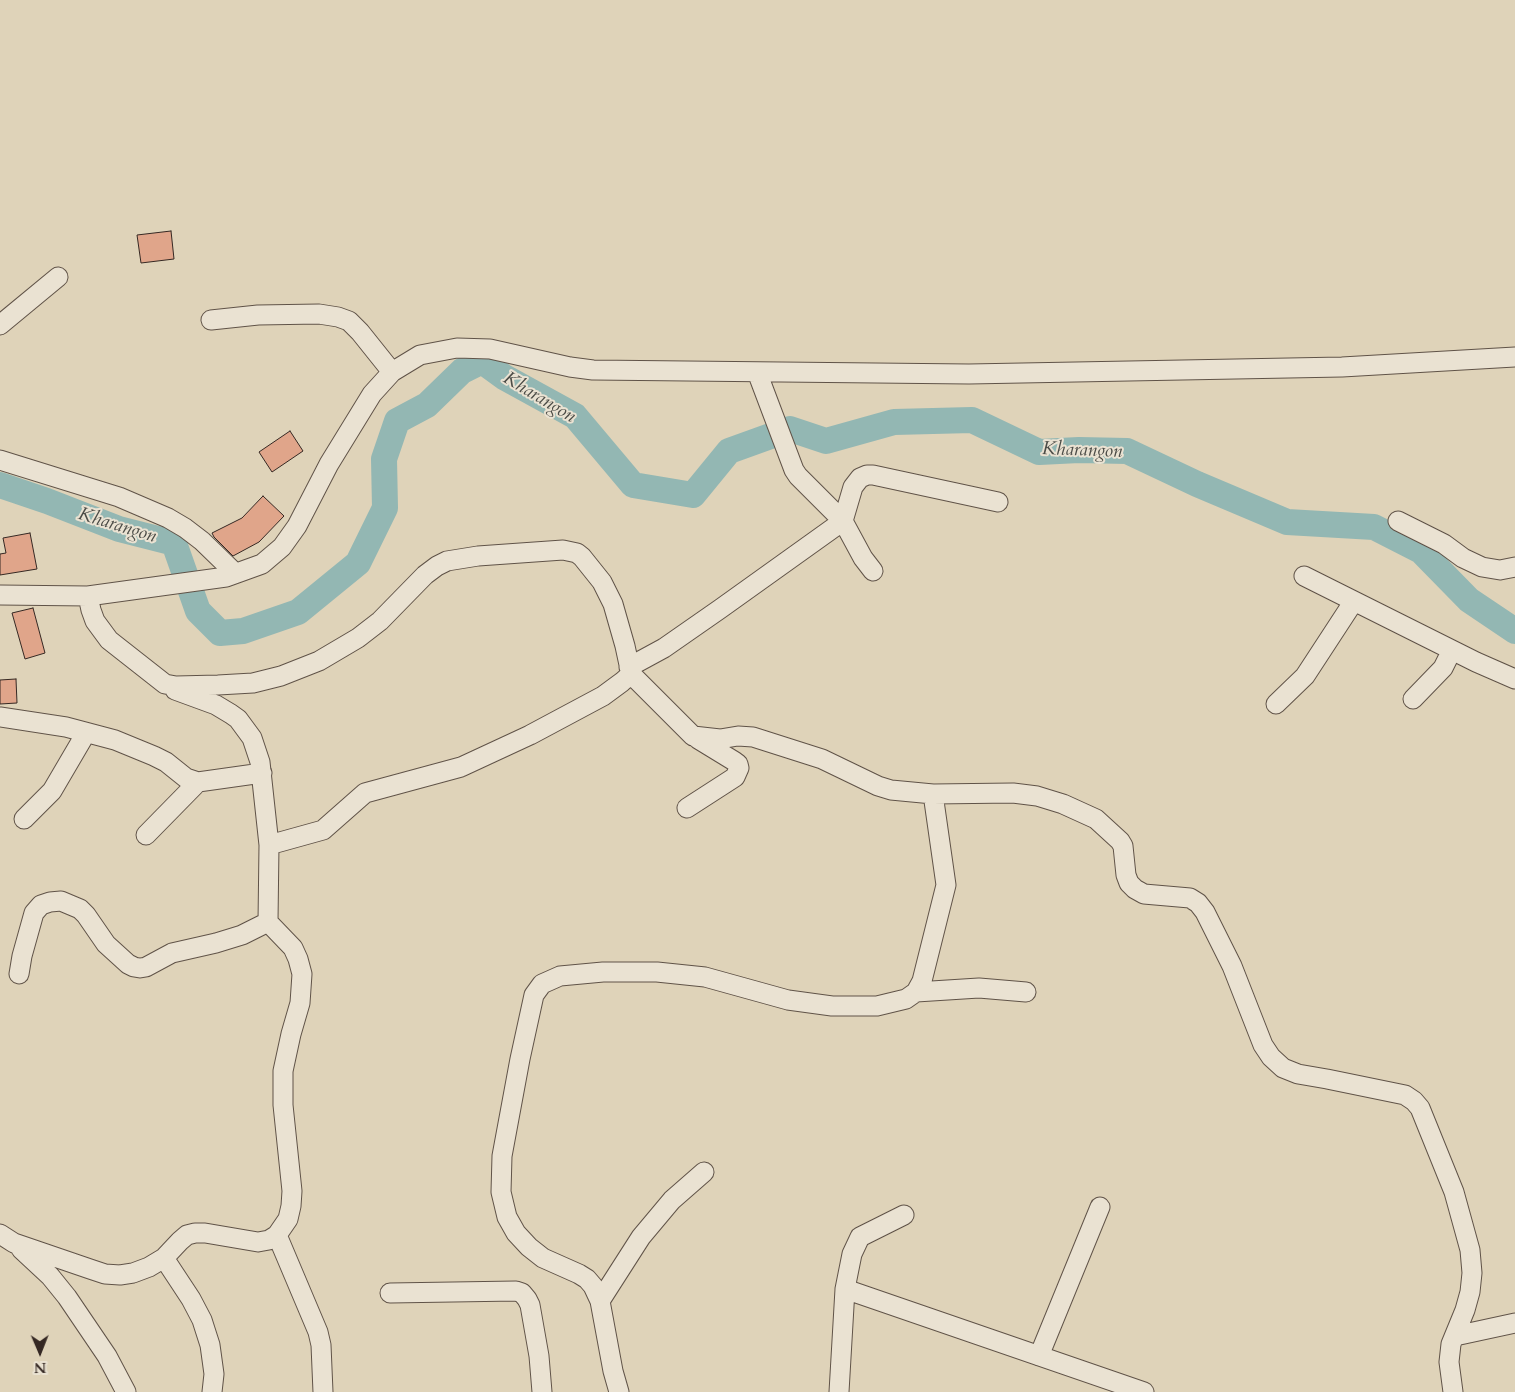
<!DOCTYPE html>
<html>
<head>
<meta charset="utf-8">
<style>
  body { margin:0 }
  #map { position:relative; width:1515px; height:1392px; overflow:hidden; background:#dfd3b9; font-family:Cardo,serif }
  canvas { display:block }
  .north { position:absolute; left:15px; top:1327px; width:50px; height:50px; -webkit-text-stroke:4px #eae2d2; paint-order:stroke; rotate:179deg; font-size:14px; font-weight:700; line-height:20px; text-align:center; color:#352823 }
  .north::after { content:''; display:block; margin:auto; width:18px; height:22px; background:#352823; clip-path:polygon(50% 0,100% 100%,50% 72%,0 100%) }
</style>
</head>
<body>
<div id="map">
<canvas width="1515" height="1392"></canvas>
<div class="north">N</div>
</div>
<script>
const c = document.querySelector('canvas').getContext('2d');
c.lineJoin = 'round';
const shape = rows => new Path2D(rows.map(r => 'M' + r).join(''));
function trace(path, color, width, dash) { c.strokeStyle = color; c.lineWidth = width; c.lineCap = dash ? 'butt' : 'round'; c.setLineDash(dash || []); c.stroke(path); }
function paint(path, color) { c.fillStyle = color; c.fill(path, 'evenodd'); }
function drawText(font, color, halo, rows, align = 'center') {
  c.font = font + ' Cardo,serif'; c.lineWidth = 4; c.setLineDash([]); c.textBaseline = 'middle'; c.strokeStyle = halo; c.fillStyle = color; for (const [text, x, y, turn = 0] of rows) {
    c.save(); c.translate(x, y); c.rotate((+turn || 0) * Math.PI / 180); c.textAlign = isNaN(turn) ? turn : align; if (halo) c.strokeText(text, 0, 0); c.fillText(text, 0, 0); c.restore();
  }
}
trace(shape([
  [0,485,47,501,119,529,174,543,198,611,220,633,243,631,298,612,358,563,385,508,384,459,397,421,427,405,462,371,482,361,504,377,575,416,633,485,693,495,729,451,790,429,826,441,894,422,972,420,1039,452,1079,450,1127,451,1197,484,1287,522,1374,527,1421,551,1469,600,1515,631]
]), '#93b7b3', 26);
const building = shape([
  [171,231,174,259,141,263,137,235,171,231],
  [290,431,303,451,272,472,259,452,290,431],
  [263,496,284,516,259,542,233,556,214,537,212,533,242,518,263,496],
  [30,533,37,569,0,575,0,554,6,553,3,538,30,533],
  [33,608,45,653,25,659,12,613,33,608],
  [16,679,17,703,0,704,0,680,16,679]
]);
paint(building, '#e0a58a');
trace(building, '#352823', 1);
const minor = shape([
  [211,320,258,315,319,314,338,317,349,321,360,332,392,372],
  [0,325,58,277],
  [0,460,119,497,168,518,185,528,202,541,235,573],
  [1398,521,1444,544,1463,558,1482,567,1500,570,1515,567],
  [873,571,863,558,843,521,853,487,860,478,867,475,873,475,998,502],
  [1304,576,1476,662,1515,679],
  [0,595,88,596,226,577,262,564,282,547,297,526,329,464,372,394,392,372,420,355,457,348,490,349,570,367,593,370,969,374,1342,367,1515,357],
  [88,596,91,610,95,621,109,640,165,684,176,686,218,685,253,683,281,676,319,661,358,638,380,621,425,575,437,566,447,561,478,556,563,550,577,553,582,557,602,582,613,604,625,646,631,674,622,682,603,696,530,735,461,767,365,793,323,830,269,845],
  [629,667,664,648,720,609,843,521,798,476,794,470,757,372],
  [1413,699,1443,668,1452,650],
  [1276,704,1305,676,1354,601],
  [0,717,66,727,115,740,154,756,166,762,186,778,198,782,262,773],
  [933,794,1013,793,1037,796,1063,804,1096,819,1120,841,1123,846,1126,875,1129,883,1135,889,1144,894,1190,898,1198,903,1205,912,1232,966,1263,1045,1271,1057,1283,1068,1298,1074,1327,1079,1405,1095,1414,1101,1420,1108,1454,1192,1470,1250,1472,1273,1470,1292,1465,1310,1451,1344,1449,1362,1453,1392],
  [687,808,735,777,739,768,738,764,734,761,698,739],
  [24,819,52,791,86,733],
  [146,835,198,782],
  [19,974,22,956,34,913,41,905,50,902,61,901,80,909,86,915,106,944,128,964,134,967,140,968,146,967,172,953,216,943,242,935,268,922],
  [916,992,979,988,1026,992],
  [0,1234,14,1243,90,1269,105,1274,120,1275,133,1273,149,1267,164,1258,180,1241,187,1235,195,1233,205,1233,258,1242,269,1240,277,1235,288,1219,291,1206,292,1191,283,1105,283,1071,291,1034,300,1003,302,974,298,959,293,948,268,922,269,845,260,762,252,738,238,719,231,714,216,705,175,690],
  [277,1235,318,1332,321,1345,323,1392],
  [21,1249,50,1276,67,1297,107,1356,126,1392],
  [164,1258,191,1299,202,1320,210,1345,214,1374,212,1392],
  [845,1289,1144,1392],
  [390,1293,516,1291,522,1293,527,1299,530,1305,539,1356,542,1392],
  [600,1301,641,1237,672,1200,704,1172],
  [1455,1336,1515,1323],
  [1039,1356,1100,1207],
  [619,1392,613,1371,600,1301,593,1286,587,1279,579,1274,543,1258,529,1247,516,1233,507,1217,501,1192,502,1156,520,1059,534,995,542,984,560,976,603,972,657,972,705,977,788,1000,832,1006,877,1006,906,999,916,992,922,981,946,885,933,794,891,790,878,786,822,759,753,737,738,736,720,739,693,736,631,674],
  [839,1392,845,1289,852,1254,860,1237,904,1215]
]);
trace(minor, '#605348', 21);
trace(minor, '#eae2d2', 19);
drawText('italic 19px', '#4c4c47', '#eae2d2', [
  ["Kharangon",539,398,31],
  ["Kharangon",1082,451,2],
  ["Kharangon",117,526,17]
]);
</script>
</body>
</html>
